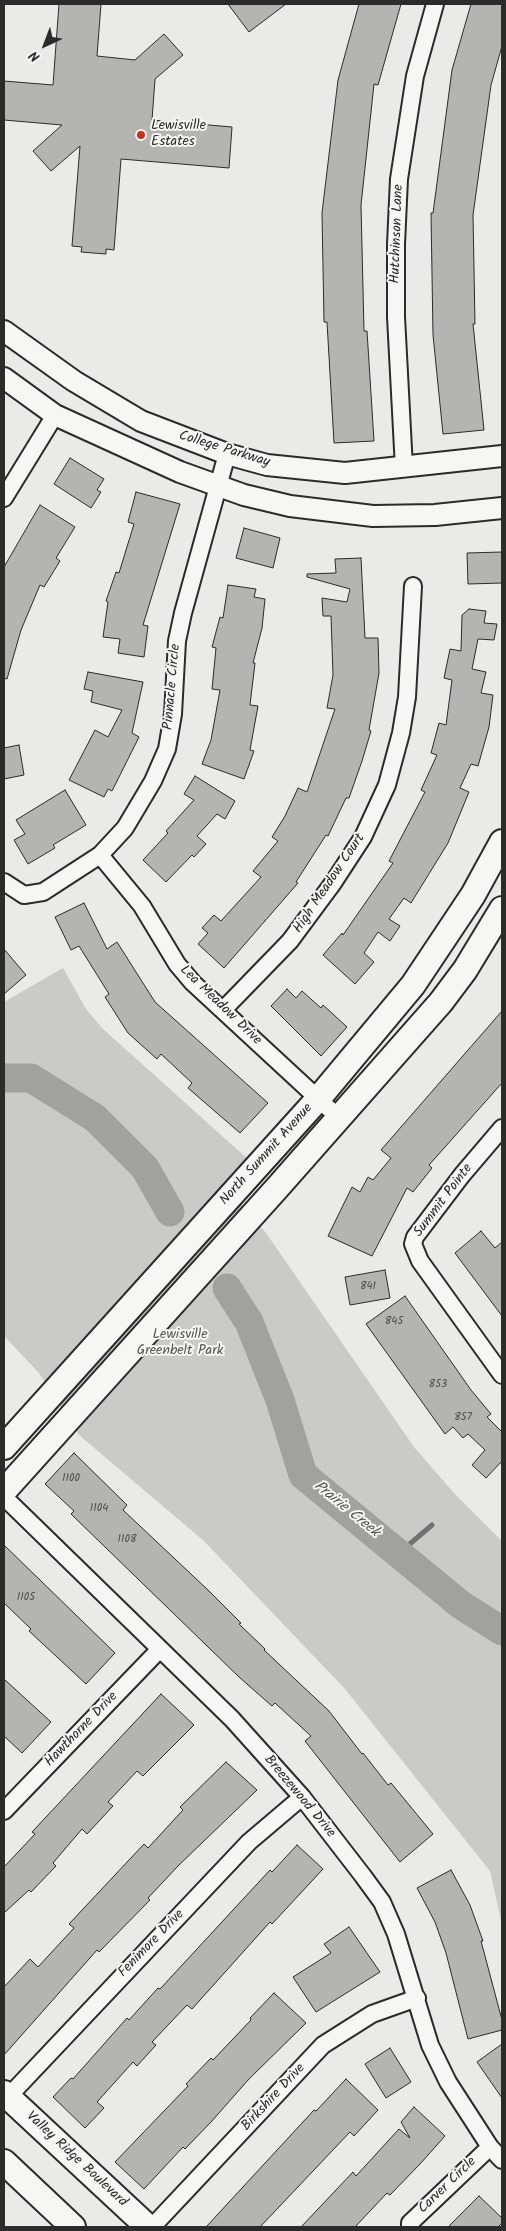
<!DOCTYPE html>
<html>
<head>
<meta charset="utf-8">
<style>
  body { margin:0 }
  #map { position:relative; width:506px; height:2231px; overflow:hidden; background:#eaeae6; font-family:Kalam,sans-serif }
  canvas { display:block }
  .frame { position:absolute; inset:0; border:5px solid #2b2b2b; pointer-events:none }
  .north { position:absolute; left:20px; top:20px; width:50px; height:50px; -webkit-text-stroke:4px #f6f6f2; paint-order:stroke; rotate:223deg; font-size:14px; font-weight:700; line-height:20px; text-align:center; color:#2b2b2b }
  .north::after { content:''; display:block; margin:auto; width:18px; height:22px; background:#2b2b2b; clip-path:polygon(50% 0,100% 100%,50% 72%,0 100%) }
</style>
</head>
<body>
<div id="map">
<canvas width="506" height="2231"></canvas>
<div class="frame"></div>
<div class="north">N</div>
</div>
<script>
const c = document.querySelector('canvas').getContext('2d');
c.lineJoin = 'round';
function paint(path, color) { c.fillStyle = color; c.fill(path, 'evenodd'); }
const shape = rows => new Path2D(rows.map(r => 'M' + r).join(''));
function trace(path, color, width, dash) { c.strokeStyle = color; c.lineWidth = width; c.lineCap = dash ? 'butt' : 'round'; c.setLineDash(dash || []); c.stroke(path); }
function drawText(font, color, halo, rows, align = 'center') {
  c.font = font + ' Kalam,sans-serif'; c.lineWidth = 4; c.setLineDash([]); c.textBaseline = 'middle'; c.strokeStyle = halo; c.fillStyle = color; for (const [text, x, y, turn = 0] of rows) {
    c.save(); c.translate(x, y); c.rotate((+turn || 0) * Math.PI / 180); c.textAlign = isNaN(turn) ? turn : align; if (halo) c.strokeText(text, 0, 0); c.fillText(text, 0, 0); c.restore();
  }
}
paint(shape([
  [63,968,86,1009,102,1028,250,1161,227,1187,266,1233,414,1447,453,1492,502,1541,502,1925,490,1871,345,1689,204,1541,79,1435,39,1373,4,1336,4,1002]
]), '#cacac7');
trace(shape([
  [398,1554,432,1525]
]), '#727270', 5);
trace(shape([
  [4,1078,31,1078,95,1118,145,1168,170,1212],
  [227,1288,249,1322,280,1400,303,1475,461,1605,502,1631]
]), '#a1a19e', 29);
const building = shape([
  [59,4,101,4,97,56,135,60,164,34,183,55,155,79,152,120,232,127,229,168,121,159,114,250,106,249,106,254,81,252,82,247,72,246,80,146,51,171,33,151,62,125,4,120,4,81,53,85,59,4],
  [228,4,286,4,249,32,228,4],
  [359,4,401,4,378,85,374,84,361,205,364,331,367,331,374,441,334,443,327,322,324,322,322,213,338,80,359,4],
  [471,4,502,4,502,46,491,85,473,215,475,324,473,324,484,430,443,434,433,335,431,213,433,213,452,70,471,4],
  [70,458,104,479,97,490,101,492,91,508,54,484,70,458],
  [136,492,180,504,143,625,148,626,144,657,118,653,120,639,103,637,108,602,106,601,116,572,119,573,134,524,128,522,136,492],
  [40,505,75,527,56,558,60,561,44,587,40,585,21,630,7,679,4,678,4,567,40,505],
  [244,528,280,538,273,568,236,558,244,528],
  [502,552,502,583,468,584,467,553,502,552],
  [361,558,365,638,378,638,379,673,369,730,371,731,362,761,349,798,346,798,328,836,326,835,296,882,298,883,224,968,198,944,208,933,202,928,214,915,221,921,261,877,253,871,278,841,272,837,285,816,298,788,307,792,335,709,327,708,333,675,331,616,323,616,322,598,347,602,350,589,307,577,307,574,336,573,335,559,361,558],
  [228,585,256,589,254,597,265,599,262,628,253,663,255,663,250,705,258,706,250,750,254,751,244,779,202,764,211,740,220,690,212,689,216,648,212,647,220,617,223,618,228,585],
  [469,609,486,611,484,623,497,624,494,640,478,639,472,669,486,672,481,693,493,695,489,727,478,766,471,764,460,788,469,792,448,843,411,903,404,898,389,919,400,926,390,941,378,932,364,953,374,962,355,984,323,955,342,933,343,935,393,863,389,861,425,792,421,790,437,755,431,753,439,723,446,725,452,680,444,678,450,649,461,651,462,615,469,609],
  [88,672,143,682,132,733,139,737,112,791,108,789,104,797,69,780,95,730,108,737,122,710,91,702,93,691,84,689,88,672],
  [19,745,24,775,4,779,4,748,19,745],
  [195,776,235,801,225,819,217,814,197,836,206,844,194,857,192,855,166,882,143,860,168,833,166,831,194,800,184,794,195,776],
  [65,790,86,825,53,845,55,848,28,864,14,840,25,834,16,820,65,790],
  [84,903,107,949,117,942,155,1002,268,1103,240,1133,188,1088,192,1083,161,1054,157,1059,128,1033,105,997,109,994,79,946,71,950,55,917,84,903],
  [4,949,26,975,4,994,4,949],
  [287,989,296,998,302,991,321,1008,323,1005,347,1027,321,1056,271,1006,287,989],
  [502,1011,502,1083,429,1165,432,1168,413,1192,407,1188,372,1256,328,1236,352,1187,360,1192,368,1177,373,1180,391,1158,381,1150,502,1011],
  [481,1231,495,1248,502,1242,502,1316,455,1253,481,1231],
  [385,1270,390,1298,350,1305,345,1277,385,1270],
  [405,1296,471,1390,491,1414,487,1417,502,1432,502,1461,486,1478,472,1465,485,1450,468,1434,463,1438,453,1427,445,1434,366,1324,405,1296],
  [74,1453,127,1505,123,1510,209,1591,241,1623,239,1624,265,1649,264,1650,329,1711,362,1754,363,1753,388,1785,391,1783,433,1834,400,1862,305,1741,311,1736,275,1703,272,1706,239,1677,71,1514,74,1511,45,1484,74,1453],
  [4,1545,115,1653,86,1684,29,1631,31,1629,4,1603,4,1545],
  [4,1679,51,1722,22,1753,4,1736,4,1679],
  [161,1694,194,1725,143,1776,137,1771,108,1802,113,1806,87,1834,82,1829,53,1863,56,1866,31,1892,29,1890,4,1913,4,1867,35,1834,32,1832,161,1694],
  [226,1762,257,1790,178,1866,148,1898,150,1900,99,1952,97,1950,4,2055,4,1987,30,1959,38,1967,74,1928,69,1924,144,1844,148,1848,183,1810,180,1807,226,1762],
  [297,1845,323,1869,272,1924,270,1922,192,2009,187,2005,152,2042,156,2045,137,2066,133,2062,97,2102,104,2108,85,2128,53,2097,71,2078,73,2079,127,2018,129,2020,158,1988,160,1989,270,1870,272,1872,297,1845],
  [451,1870,470,1905,483,1941,481,1941,502,2020,502,2030,468,2039,446,1953,435,1922,417,1888,451,1870],
  [349,1927,380,1972,316,2012,293,1977,331,1953,324,1944,349,1927],
  [274,1993,306,2023,249,2079,211,2122,185,2149,183,2147,144,2189,115,2162,188,2086,186,2084,211,2058,213,2060,251,2020,250,2018,274,1993],
  [502,2044,502,2098,477,2062,502,2044],
  [390,2048,411,2082,386,2098,365,2064,390,2048],
  [346,2079,378,2110,354,2136,350,2132,260,2227,206,2227,314,2110,316,2111,346,2079],
  [414,2107,445,2136,420,2164,390,2195,387,2193,355,2227,301,2227,353,2172,356,2176,399,2129,410,2138,401,2122,414,2107],
  [479,2196,502,2218,502,2223,498,2227,448,2227,479,2196]
]);
paint(building, '#b4b4b1');
trace(building, '#2b2b2b', 1);
const minor = shape([
  [404,468,396,317,396,244,399,179,415,76,435,4],
  [4,498,55,415],
  [100,855,142,906,177,964,193,983,339,1118],
  [4,882,24,895,43,892,100,855,125,828,153,781,167,749,173,714,177,641,183,613,227,454],
  [223,1010,290,941,333,883,363,837,387,785,401,733,407,697,413,586],
  [502,1128,462,1175,415,1237,413,1244,420,1261,502,1375],
  [4,1497,232,1719,302,1797,363,1876,382,1902,396,1934,430,2045,448,2082,490,2147,502,2160],
  [4,1811,160,1649],
  [8,2097,249,1842,302,1797],
  [152,2227,323,2045,372,2014,417,1998],
  [410,2227,410,2223,490,2147]
]);
const tertiary = shape([
  [4,331,74,381,141,421,227,454,267,465,345,473,502,456],
  [4,378,55,415,180,472,244,495,290,506,373,516,435,515,502,508]
]);
const secondary = shape([
  [4,1447,318,1099,413,985,473,895,502,842],
  [4,1491,277,1188,441,1002,465,970,502,909],
  [4,2093,148,2227],
  [4,2162,73,2227]
]);
trace(minor, '#2b2b2b', 20);
trace(tertiary, '#2b2b2b', 24);
trace(secondary, '#2b2b2b', 28);
trace(minor, '#f6f6f2', 16);
trace(tertiary, '#f6f6f2', 20);
trace(secondary, '#f6f6f2', 24);
for (const [x, y, r, color] of [
  [141,135,5,"#c8321e"]
]) { const dot = new Path2D(); dot.arc(x, y, r, 0, 2 * Math.PI); c.fillStyle = color; c.fill(dot); trace(dot, '#f6f6f2', 2); }
drawText('11px', '#4d4d4c', null, [
  ["841",368,1287],
  ["845",394,1322],
  ["853",438,1385],
  ["857",463,1418],
  ["1100",71,1479],
  ["1104",99,1509],
  ["1108",127,1540],
  ["1105",26,1598]
]);
drawText('14px', '#2b2b2b', '#f6f6f2', [
  ["Lewisville",151,127],
  ["Estates",151,143]
], 'left');
drawText('14px', '#2b2b2b', '#f6f6f2', [
  ["Hutchinson Lane",398,234,-88],
  ["College Parkway",224,450,17],
  ["Pinnacle Circle",173,687,-85],
  ["High Meadow Court",330,884,-56],
  ["Lea Meadow Drive",220,1006,44],
  ["North Summit Avenue",267,1155,-48],
  ["Summit Pointe",444,1201,-53],
  ["Hawthorne Drive",82,1730,-46],
  ["Breezewood Drive",299,1797,50],
  ["Fenimore Drive",152,1944,-46],
  ["Birkshire Drive",274,2098,-47],
  ["Valley Ridge Boulevard",76,2160,43],
  ["Carver Circle",448,2186,-44]
]);
drawText('14px', '#535352', '#f6f6f2', [
  ["Lewisville",180,1336],
  ["Greenbelt Park",180,1352]
]);
drawText('italic 15px', '#545453', '#f6f6f2', [
  ["Prairie Creek",346,1510,39]
]);
</script>
</body>
</html>
